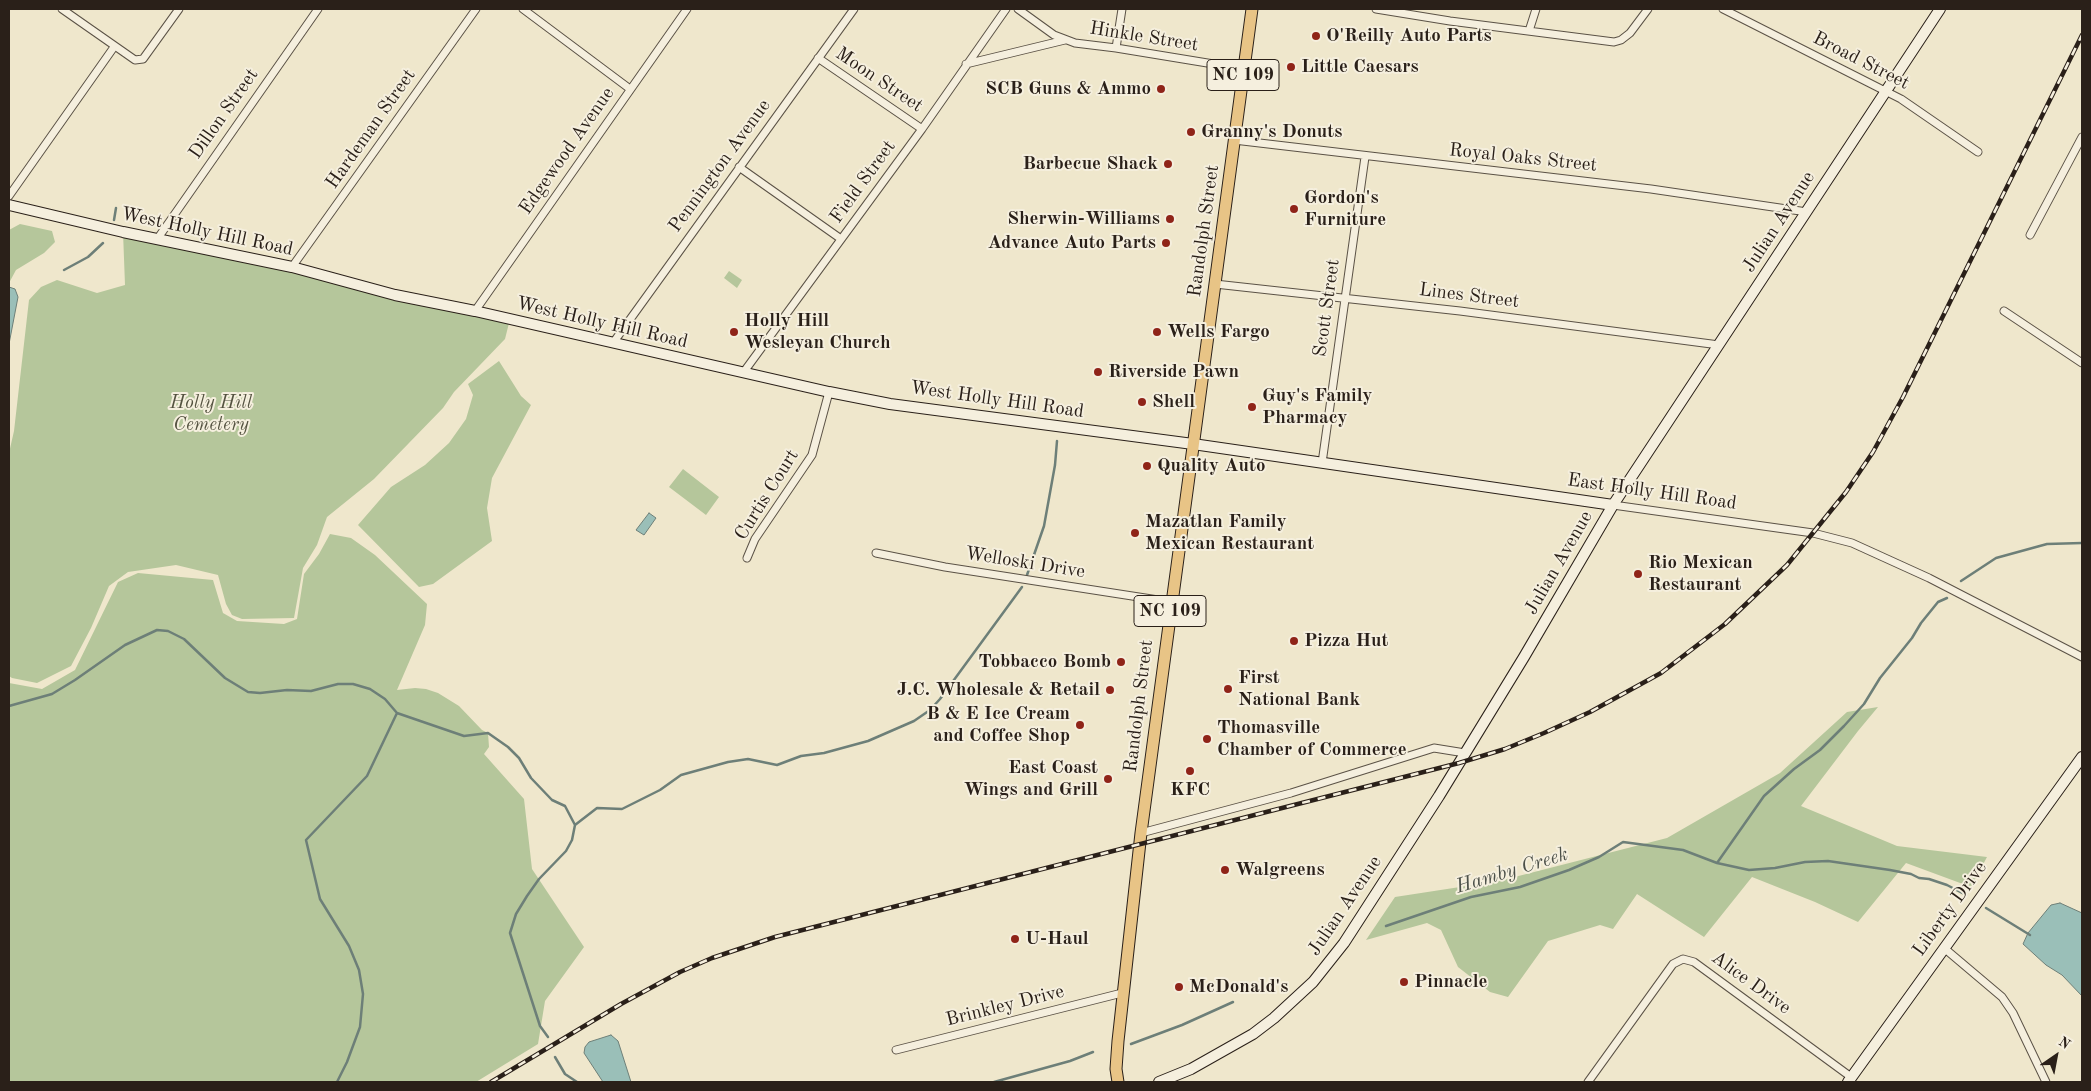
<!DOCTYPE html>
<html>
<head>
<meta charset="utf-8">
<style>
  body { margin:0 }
  #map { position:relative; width:2091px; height:1091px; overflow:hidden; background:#efe7cc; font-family:"Old Standard TT",serif }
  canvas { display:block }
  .frame { position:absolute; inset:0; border:10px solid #2a2019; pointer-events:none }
  .north { position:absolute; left:2031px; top:1031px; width:50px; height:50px; -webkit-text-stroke:4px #f5efde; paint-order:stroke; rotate:33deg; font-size:14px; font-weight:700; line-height:20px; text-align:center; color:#2a2019 }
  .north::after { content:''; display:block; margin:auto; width:18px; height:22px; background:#2a2019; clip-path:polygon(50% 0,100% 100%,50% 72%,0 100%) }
</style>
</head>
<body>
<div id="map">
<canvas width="2091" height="1091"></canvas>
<div class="frame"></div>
<div class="north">N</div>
</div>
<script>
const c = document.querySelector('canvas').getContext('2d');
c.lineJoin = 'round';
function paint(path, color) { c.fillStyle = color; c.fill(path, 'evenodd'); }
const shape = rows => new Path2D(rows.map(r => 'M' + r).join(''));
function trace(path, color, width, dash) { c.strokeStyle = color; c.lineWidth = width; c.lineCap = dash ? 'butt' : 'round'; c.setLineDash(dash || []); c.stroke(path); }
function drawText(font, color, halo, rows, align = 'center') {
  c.font = font + ' "Old Standard TT",serif'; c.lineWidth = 4; c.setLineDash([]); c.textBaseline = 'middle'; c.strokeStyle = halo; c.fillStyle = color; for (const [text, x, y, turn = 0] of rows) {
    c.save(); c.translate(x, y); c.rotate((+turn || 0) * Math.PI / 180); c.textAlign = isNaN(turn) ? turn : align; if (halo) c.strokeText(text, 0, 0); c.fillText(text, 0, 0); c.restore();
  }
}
paint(shape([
  [20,224,52,231,55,242,44,253,16,270,9,283,9,230],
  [123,232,510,319,505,339,454,392,443,408,374,479,327,517,317,545,303,568,294,618,242,619,232,615,226,604,218,575,176,565,128,572,109,586,91,628,71,666,37,683,12,678,9,676,9,453,14,431,29,300,41,287,57,280,97,293,125,285],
  [729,271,742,280,737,288,724,278],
  [499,361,521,396,531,405,492,478,487,508,492,541,433,584,419,587,358,525,391,487,425,465,449,443,466,419,473,395,468,384],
  [683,469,719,497,706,515,669,487],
  [330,534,351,538,375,555,427,604,425,625,397,690,415,688,426,689,438,693,459,706,482,730,488,733,489,747,484,754,524,799,532,869,584,947,545,1001,538,1044,476,1082,9,1082,9,683,42,689,75,670,118,582,138,573,213,580,223,613,237,621,284,624,297,619,304,574,319,554],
  [1878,707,1858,731,1801,806,1897,846,1987,857,1971,887,1906,863,1858,922,1815,902,1752,877,1704,937,1637,894,1613,929,1600,925,1548,941,1508,997,1490,992,1458,967,1441,930,1427,923,1366,940,1395,897,1499,881,1667,838,1780,773,1847,712]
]), '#b5c69b');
const water = shape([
  [9,287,15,289,18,297,9,344,9,287],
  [649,513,656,518,644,535,636,530,649,513],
  [2060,903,2082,913,2082,996,2062,975,2046,965,2023,944,2028,933,2051,905,2060,903],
  [611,1035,618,1041,631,1082,603,1082,584,1053,585,1047,589,1042,611,1035]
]);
paint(water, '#9abfb8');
trace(water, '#6d7f78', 1);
trace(shape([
  [114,220,116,208],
  [64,270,88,257,103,243],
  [1027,575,1044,526,1055,465,1057,441],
  [1961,581,1996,558,2047,544,2082,543],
  [9,706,52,694,75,680,125,645,157,630,168,631,184,639,225,678,248,692,260,693,287,690,311,691,338,684,353,684,370,689,385,699,397,713,464,736,488,733,508,747,519,758,531,778,552,800,565,806,575,825,572,840,566,851,539,879,527,896,516,914,510,933,540,1026,548,1037],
  [575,825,597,808,622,809,660,790,681,775,728,762,748,759,777,765,801,756,824,753,868,741,914,721,930,710,940,699,1022,587],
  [1717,863,1764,796,1794,769,1820,750,1844,726,1864,704,1880,678,1912,638,1921,623,1938,602,1947,598],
  [1986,908,2030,935],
  [1386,926,1471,897,1520,887,1569,870,1599,857,1623,842,1683,850,1717,863,1749,870,1775,868,1805,862,1828,861,1890,870,1911,874,1919,878,1929,879,1947,885,1966,895],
  [1131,1044,1182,1025,1233,1002],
  [555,1057,565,1074,577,1082],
  [337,1082,347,1062,360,1027,363,994,359,970,349,946,320,899,306,840,367,776,397,713],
  [994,1082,1070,1061,1093,1052]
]), '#6d7f78', 2.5);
const street = shape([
  [62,9,135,60,143,59,179,9],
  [523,9,630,89],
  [1018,9,1054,35,1075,43,1116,48,1244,69],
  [1376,9,1450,21,1614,42,1621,40,1630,33,1648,9],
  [1723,9,1901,99,1978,152],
  [1529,31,1536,9],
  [1116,48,1122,9],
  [818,58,922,129],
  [966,64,1065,40],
  [1234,140,1651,189,1807,212],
  [739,167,841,239],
  [9,196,114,47],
  [2030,235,2082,137],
  [158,238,318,9],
  [292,267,476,9],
  [1215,284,1460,311,1719,345],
  [475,311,687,9],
  [2004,311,2082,363],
  [613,343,854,9],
  [743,373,922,129,1006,9],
  [1322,463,1365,157],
  [1613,505,1813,533,1852,543,1929,578,2082,657],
  [876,553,945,567,1171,602],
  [747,558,755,539,812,455,829,392],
  [1141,833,1291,793,1434,748,1465,753],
  [1944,948,2002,997,2013,1013,2046,1082],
  [896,1050,1122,993],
  [1588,1082,1673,964,1683,959,1694,962,1851,1077]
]);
const secondary = shape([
  [9,205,123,232,292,267,395,295,475,311,829,392,890,404,1193,444,1613,505],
  [1159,1082,1191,1069,1253,1034,1274,1018,1313,982,1344,943,1439,796,1524,657,1613,505,1940,9],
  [1848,1082,2082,757]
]);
const primary = shape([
  [1118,1082,1116,1069,1118,1041,1141,833,1252,9]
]);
trace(street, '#5b5246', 9);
trace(secondary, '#2a2019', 12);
trace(primary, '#2a2019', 13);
trace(street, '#f5efde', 7);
trace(secondary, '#f5efde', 10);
trace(primary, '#e8c486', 11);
const rail = shape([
  [491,1082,621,1004,680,972,712,958,775,937,1459,763,1505,749,1544,733,1590,712,1661,673,1725,624,1787,565,1846,492,1873,452,1903,397,2082,35]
]);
trace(rail, '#2a2019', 4.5);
trace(rail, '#f5efde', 2.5, [8]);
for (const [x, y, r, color] of [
  [1316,36,5,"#8f2418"],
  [1291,67,5,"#8f2418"],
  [1161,89,5,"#8f2418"],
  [1191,132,5,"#8f2418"],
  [1168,164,5,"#8f2418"],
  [1294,209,5,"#8f2418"],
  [1170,219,5,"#8f2418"],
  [1166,243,5,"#8f2418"],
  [734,332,5,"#8f2418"],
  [1157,332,5,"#8f2418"],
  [1098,372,5,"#8f2418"],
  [1142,402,5,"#8f2418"],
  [1252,407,5,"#8f2418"],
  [1147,466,5,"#8f2418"],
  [1135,533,5,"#8f2418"],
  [1638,574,5,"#8f2418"],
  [1294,641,5,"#8f2418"],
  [1121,662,5,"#8f2418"],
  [1228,689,5,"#8f2418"],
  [1110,690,5,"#8f2418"],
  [1080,725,5,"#8f2418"],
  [1207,739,5,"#8f2418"],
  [1190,771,5,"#8f2418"],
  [1108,779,5,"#8f2418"],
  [1225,870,5,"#8f2418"],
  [1015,939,5,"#8f2418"],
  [1404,982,5,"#8f2418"],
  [1179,987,5,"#8f2418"]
]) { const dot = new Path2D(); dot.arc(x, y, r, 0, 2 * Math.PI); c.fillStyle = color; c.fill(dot); trace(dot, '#f5efde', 2); }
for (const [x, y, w] of [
  [1243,75,72],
  [1170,611,72]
]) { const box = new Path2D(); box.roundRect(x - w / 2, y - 15.5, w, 31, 4); c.fillStyle = '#f5efde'; c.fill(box); trace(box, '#2a2019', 1); }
drawText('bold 18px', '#2a2019', null, [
  ["NC 109",1243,75],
  ["NC 109",1170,611]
]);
drawText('bold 19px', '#2a2019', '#f5efde', [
  ["O'Reilly Auto Parts",1326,36],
  ["Little Caesars",1301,67],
  ["SCB Guns & Ammo",1151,89,"right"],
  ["Granny's Donuts",1201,132],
  ["Barbecue Shack",1158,164,"right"],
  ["Gordon's",1304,198],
  ["Furniture",1304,220],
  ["Sherwin-Williams",1160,219,"right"],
  ["Advance Auto Parts",1156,243,"right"],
  ["Holly Hill",744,321],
  ["Wesleyan Church",744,343],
  ["Wells Fargo",1167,332],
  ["Riverside Pawn",1108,372],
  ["Guy's Family",1262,396],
  ["Pharmacy",1262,418],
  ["Shell",1152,402],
  ["Quality Auto",1157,466],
  ["Mazatlan Family",1145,522],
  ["Mexican Restaurant",1145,544],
  ["Rio Mexican",1648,563],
  ["Restaurant",1648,585],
  ["Pizza Hut",1304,641],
  ["Tobbacco Bomb",1111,662,"right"],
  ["First",1238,678],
  ["National Bank",1238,700],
  ["J.C. Wholesale & Retail",1100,690,"right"],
  ["B & E Ice Cream",1070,714,"right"],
  ["and Coffee Shop",1070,736,"right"],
  ["Thomasville",1217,728],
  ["Chamber of Commerce",1217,750],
  ["East Coast",1098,768,"right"],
  ["Wings and Grill",1098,790,"right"],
  ["KFC",1190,790,"center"],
  ["Walgreens",1235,870],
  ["U-Haul",1025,939],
  ["Pinnacle",1414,982],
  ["McDonald's",1189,987]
], 'left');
drawText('19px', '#2a2019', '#f5efde', [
  ["Hinkle Street",1144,37,9],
  ["Broad Street",1861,61,27],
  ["Moon Street",879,80,34],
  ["Dillon Street",224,114,-55],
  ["Hardeman Street",371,129,-55],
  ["Edgewood Avenue",567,151,-55],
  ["Royal Oaks Street",1523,158,6],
  ["Pennington Avenue",720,166,-54],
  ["Field Street",863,182,-54],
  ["Julian Avenue",1779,222,-57],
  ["Randolph Street",1204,231,-82],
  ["West Holly Hill Road",207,232,12],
  ["Lines Street",1469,296,7],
  ["Scott Street",1327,308,-82],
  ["West Holly Hill Road",602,323,13],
  ["West Holly Hill Road",997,400,8],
  ["East Holly Hill Road",1652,492,8],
  ["Curtis Court",767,495,-58],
  ["Welloski Drive",1025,563,9],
  ["Julian Avenue",1559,563,-60],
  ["Randolph Street",1139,706,-83],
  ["Julian Avenue",1345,906,-56],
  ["Liberty Drive",1950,909,-54],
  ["Alice Drive",1751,983,36],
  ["Brinkley Drive",1005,1006,-14]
]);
drawText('italic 19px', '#545240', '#f5efde', [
  ["Holly Hill",211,403],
  ["Cemetery",211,425]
]);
drawText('italic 20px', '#4c5049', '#f5efde', [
  ["Hamby Creek",1512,871,-17]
]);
</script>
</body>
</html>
